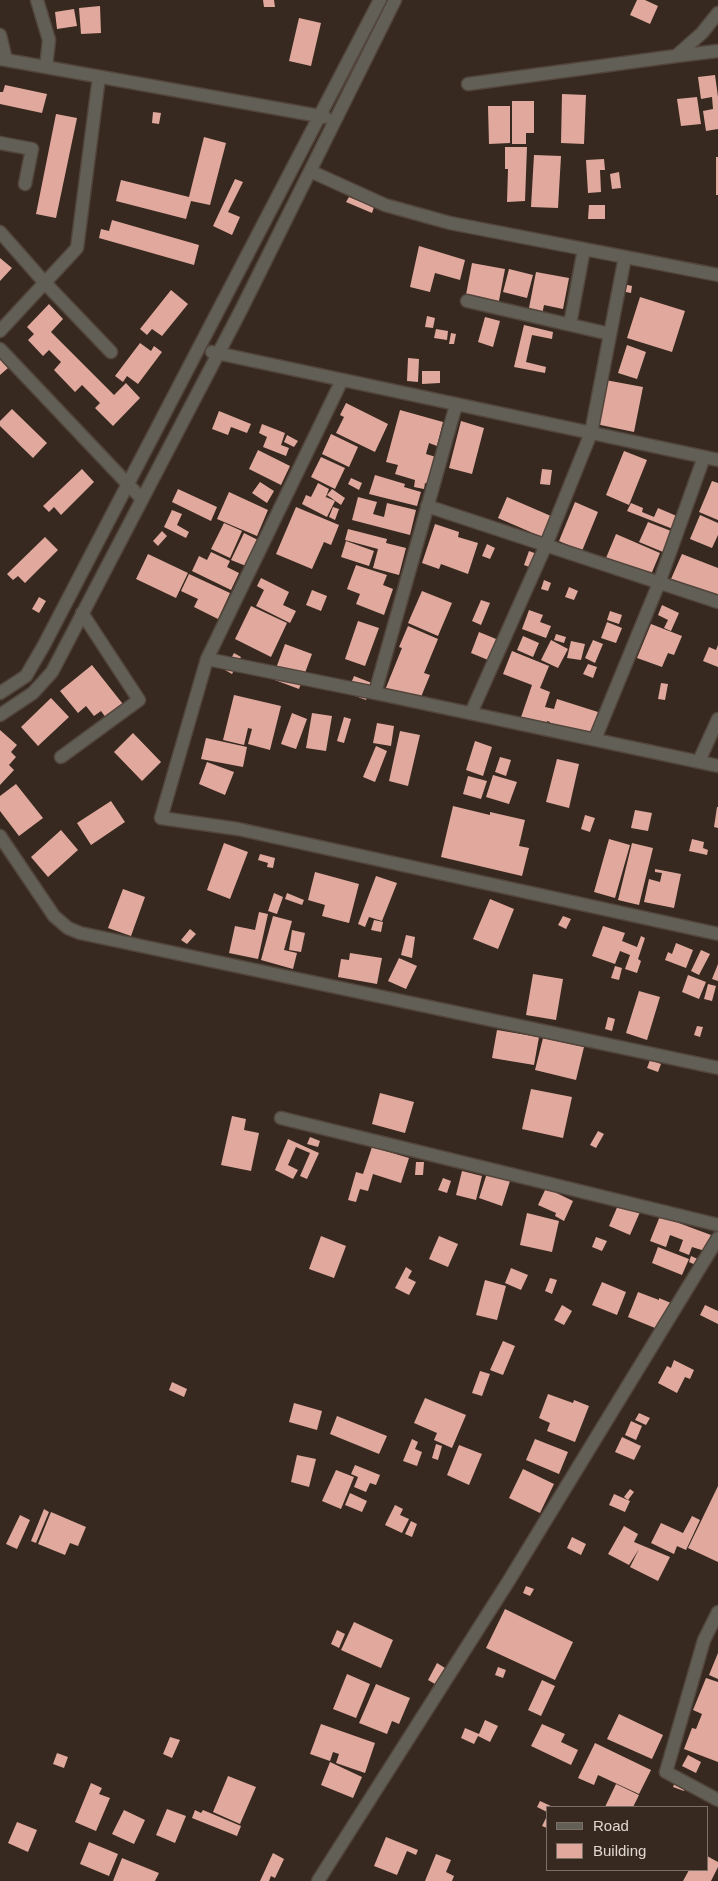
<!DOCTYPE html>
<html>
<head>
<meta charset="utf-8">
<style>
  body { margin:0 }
  #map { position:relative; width:718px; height:1881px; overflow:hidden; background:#37291f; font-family:Helvetica,sans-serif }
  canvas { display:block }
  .legend { position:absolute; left:546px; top:1806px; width:162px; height:65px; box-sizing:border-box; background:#37291f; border:1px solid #7b6f66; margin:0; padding:6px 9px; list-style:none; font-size:15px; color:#e0d7d1 }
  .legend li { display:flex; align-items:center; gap:10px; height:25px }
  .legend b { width:25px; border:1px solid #7b6f66 }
</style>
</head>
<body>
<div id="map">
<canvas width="718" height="1881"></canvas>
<ul class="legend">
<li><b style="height:6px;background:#625f57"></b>Road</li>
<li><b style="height:14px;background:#e1a99e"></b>Building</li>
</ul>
</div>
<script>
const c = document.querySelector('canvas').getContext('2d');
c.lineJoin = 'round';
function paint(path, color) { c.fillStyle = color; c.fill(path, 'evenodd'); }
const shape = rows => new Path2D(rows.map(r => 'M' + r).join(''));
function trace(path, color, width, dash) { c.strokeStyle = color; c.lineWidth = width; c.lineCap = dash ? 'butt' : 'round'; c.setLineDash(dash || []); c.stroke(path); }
paint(shape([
  [263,0,274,0,275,7,264,7],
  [637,0,645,0,658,6,650,24,630,15],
  [100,6,101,33,81,34,79,8],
  [74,9,77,26,57,29,55,12],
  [299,18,321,23,311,66,289,61],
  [715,75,718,97,718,129,706,131,703,111,713,109,712,97,701,99,698,77],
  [5,85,47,94,42,113,0,104,0,92,3,92],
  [562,94,586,95,584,144,561,143],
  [697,97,701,124,681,126,677,99],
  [512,101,534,101,534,133,526,133,526,144,512,144],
  [488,106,510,106,510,143,489,144],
  [153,112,161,113,159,124,152,123],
  [56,114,77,118,56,218,36,214],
  [204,137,226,143,210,205,191,201,186,219,116,201,121,180,189,197],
  [505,147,527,147,525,201,507,202,508,169,505,169],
  [534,155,561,156,558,208,531,207],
  [716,157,718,157,718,195,716,195],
  [604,159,605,170,600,170,601,192,588,193,586,160],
  [619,172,621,188,612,189,610,174],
  [235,179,243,182,228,212,240,217,232,235,213,226],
  [349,197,374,207,372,213,346,202],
  [589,205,605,205,605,219,588,219],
  [112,220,199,245,194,265,99,238,101,229,109,231],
  [419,246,465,260,460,280,435,273,430,292,410,287],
  [0,258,12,268,0,281],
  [472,263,505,269,498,306,465,300],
  [509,269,533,275,527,298,503,292],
  [536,272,569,278,563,309,544,305,542,315,528,313],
  [623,284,632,286,631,293,621,291],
  [171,290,188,304,162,336,152,329,147,335,140,329],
  [640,297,685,311,672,352,627,338],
  [49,304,63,319,51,332,114,395,126,383,140,398,113,426,95,408,100,403,82,385,75,392,54,370,61,362,49,350,43,356,28,340,34,334,27,327],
  [427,316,435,318,433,328,425,327],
  [485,317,500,321,493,347,478,342],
  [524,325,553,332,552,339,532,335,526,362,546,367,545,373,514,367],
  [436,329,448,331,447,340,434,338],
  [451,333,456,334,454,344,449,344],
  [140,343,151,351,154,346,162,352,138,384,127,376,123,382,115,376],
  [627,345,646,352,637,379,618,373],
  [408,358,419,359,418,382,407,381],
  [0,359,8,368,0,375],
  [422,371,440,371,440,383,422,384],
  [600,379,643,387,634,432,591,423],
  [346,403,388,424,375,452,336,433,344,417,340,415],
  [12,409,47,443,33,458,0,426,0,421],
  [400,410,443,422,437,446,429,443,426,454,436,457,429,484,425,483,424,489,414,487,415,480,395,474,398,465,386,462],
  [219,411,251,424,247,433,231,427,228,435,212,429],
  [461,421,484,428,472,474,449,468],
  [262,424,285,433,281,445,289,448,286,456,263,447,267,437,259,433],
  [331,434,358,447,349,467,322,454],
  [287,435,298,441,294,447,284,442],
  [258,450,290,466,281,485,249,469],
  [624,451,647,460,629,505,606,495],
  [321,457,345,468,335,489,311,477],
  [82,469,94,482,61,515,54,507,49,512,43,506],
  [542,469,552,470,550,485,540,484],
  [375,475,405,484,404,487,421,492,417,506,369,494],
  [351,478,362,483,359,490,348,484],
  [712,481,718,483,718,520,699,512],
  [260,482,274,491,267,503,252,493],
  [318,483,329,489,325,499,326,497,335,501,327,517,302,504,306,495,311,497],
  [178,489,217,507,211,521,172,502],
  [332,489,345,498,341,505,327,495],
  [229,492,268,510,257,536,217,519],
  [358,497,377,502,373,514,384,517,387,503,416,510,410,535,352,520],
  [507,497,551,516,542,537,498,518],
  [575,502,598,512,582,551,559,541],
  [631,503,643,508,642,512,654,517,658,508,679,517,673,529,627,511],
  [296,507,339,525,331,545,324,542,312,569,276,554],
  [333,507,339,509,335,520,329,517],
  [172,510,182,514,177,525,189,532,186,538,164,527],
  [700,515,718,523,718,535,712,548,690,539],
  [648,522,671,531,663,552,639,542],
  [224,523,242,531,230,558,211,549],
  [435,524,459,532,458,537,478,543,468,574,441,564,439,569,422,563],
  [348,529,387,539,386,543,406,548,399,575,373,568,378,549,345,540],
  [162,531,167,536,158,546,153,541],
  [244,533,258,540,246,566,231,560],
  [616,534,660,553,650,577,606,558],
  [45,537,58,550,25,583,18,576,13,580,7,574],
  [346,541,374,551,369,566,341,557],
  [487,544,495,548,490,559,482,556],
  [529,551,537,554,532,568,524,565],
  [211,552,230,561,227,567,239,573,231,590,192,571,199,556,207,560],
  [148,554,188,573,176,598,136,579],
  [682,554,718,568,718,599,671,579],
  [356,565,387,575,383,585,393,589,384,615,356,604,360,594,347,589],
  [189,574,230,593,218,619,194,607,198,599,181,591],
  [261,578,289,592,283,605,296,611,290,623,256,606,264,590,257,586],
  [544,580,551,583,548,591,541,589],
  [569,587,578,591,574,600,565,597],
  [312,590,327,596,321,611,306,605],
  [422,591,452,603,438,636,408,623],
  [39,597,46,601,39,613,32,609],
  [481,600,490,603,481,625,472,621],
  [662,605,679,613,671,631,664,628,668,620,658,615],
  [251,606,287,623,271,657,235,639],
  [529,610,543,615,540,622,551,626,546,638,522,629],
  [610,611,622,615,619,624,607,620],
  [358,621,379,628,365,666,345,659],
  [607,622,622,628,616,643,601,638],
  [651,624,682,636,674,655,668,653,662,667,637,658],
  [408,626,438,639,424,673,430,675,416,709,383,695,402,648,399,647],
  [479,632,501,641,493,662,471,653],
  [556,634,566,637,564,643,554,640],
  [523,636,539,643,533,657,517,650],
  [551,640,568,649,558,668,541,660],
  [593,640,603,644,595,663,585,658],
  [571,641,585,644,581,660,567,658],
  [285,644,312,654,299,689,272,679],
  [718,645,718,667,703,661,709,647,716,650],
  [512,651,549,666,540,688,550,692,545,707,554,709,557,699,598,712,589,739,547,732,550,722,547,721,543,734,518,726,532,685,503,674],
  [234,653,241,657,232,674,225,670],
  [588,664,597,667,593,678,583,674],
  [92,665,126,708,109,722,101,711,94,716,86,706,78,713,60,691],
  [354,676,372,683,366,700,347,693],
  [661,683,668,684,665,700,658,699],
  [234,695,281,706,270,750,248,744,252,729,248,728,244,745,223,740],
  [51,698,69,717,38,746,21,727],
  [292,713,307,719,296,749,281,744],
  [312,713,332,716,326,751,306,748],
  [344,717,351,719,344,743,337,741],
  [377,723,394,726,391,746,373,743],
  [0,730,17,745,11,752,16,757,9,765,14,770,0,785],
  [400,731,420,735,408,786,389,781],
  [133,733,161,762,142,781,114,752],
  [206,738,247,747,243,767,201,759],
  [475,741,492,747,483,776,466,770],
  [376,746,387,751,375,782,363,777],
  [500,757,511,760,506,776,495,772],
  [557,759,579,764,569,808,546,802],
  [207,762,234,772,225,795,199,784],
  [493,775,517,782,509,804,486,797],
  [468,776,487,781,481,799,463,794],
  [16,784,43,818,19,836,0,811,0,796],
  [111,801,125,822,91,845,77,823],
  [453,806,490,815,490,812,525,820,519,846,529,848,522,876,441,857],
  [717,807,718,807,718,828,714,827],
  [635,810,652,813,648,831,631,828],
  [585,815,595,818,590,832,581,829],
  [61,830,78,850,48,877,31,857],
  [609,839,630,845,615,898,594,892],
  [692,839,704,842,703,848,708,850,707,855,689,851],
  [224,843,248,852,230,899,207,890],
  [632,843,653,848,639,905,618,900],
  [260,854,275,858,273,868,267,867,268,863,258,860],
  [655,869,681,874,674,908,644,902,649,879,660,882,662,873,655,872],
  [315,872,359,884,349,923,322,916,325,905,308,900],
  [376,876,397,883,382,921,369,917,365,927,358,924],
  [123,889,145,897,131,936,108,928],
  [274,893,283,897,277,914,268,911],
  [287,893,304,900,302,905,285,899],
  [490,899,514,909,498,949,473,939],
  [259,912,268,914,258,959,229,953,235,926,255,930],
  [273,916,292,921,284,950,297,953,293,969,261,960],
  [563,916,571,919,566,929,558,925],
  [374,920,383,922,381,932,371,930],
  [603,926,625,933,622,941,637,947,641,936,645,938,638,959,641,961,637,973,625,969,630,955,620,951,615,964,592,956],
  [190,929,196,934,187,944,181,940],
  [292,930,305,933,301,952,289,950],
  [406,935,415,937,412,958,401,955],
  [676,943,693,950,686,968,665,960,668,952,672,954],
  [701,950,710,954,699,975,691,971],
  [350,953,382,958,377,984,338,977,341,959,349,960],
  [399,958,417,966,406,989,388,981],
  [718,964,718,981,712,979],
  [615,966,622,968,619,980,611,978],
  [533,974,563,979,556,1020,526,1015],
  [688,975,706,982,699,999,682,992],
  [708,984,716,986,712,1001,704,999],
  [639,991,660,997,647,1040,626,1033],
  [608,1017,615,1019,612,1031,605,1029],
  [697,1026,703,1027,700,1037,694,1035],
  [497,1030,539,1037,534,1065,492,1058],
  [543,1038,584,1047,576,1080,535,1070],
  [650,1060,661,1064,658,1072,647,1068],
  [531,1089,572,1097,563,1138,522,1129],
  [380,1093,414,1102,405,1133,372,1124],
  [232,1116,246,1119,244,1130,259,1133,251,1171,221,1165],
  [598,1131,604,1134,596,1148,590,1145],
  [310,1137,320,1141,318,1147,307,1144],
  [288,1139,319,1153,307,1179,300,1176,310,1153,296,1147,288,1165,298,1170,293,1179,275,1170],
  [372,1147,409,1158,401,1183,373,1174,368,1191,360,1189,356,1202,348,1200,356,1172,363,1174],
  [416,1162,424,1162,423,1175,415,1175],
  [462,1171,482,1176,476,1200,456,1195],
  [487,1173,510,1181,502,1206,479,1198],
  [443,1178,451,1181,447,1193,438,1190],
  [546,1188,573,1201,564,1221,555,1216,556,1213,538,1205],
  [619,1203,640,1212,630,1235,609,1226],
  [527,1213,559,1221,552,1252,520,1245],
  [660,1216,711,1235,705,1251,692,1247,689,1255,679,1251,683,1240,670,1235,666,1247,650,1241],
  [321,1236,346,1246,334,1278,309,1269],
  [439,1236,458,1244,448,1267,429,1259],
  [596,1237,607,1241,602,1251,592,1247],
  [658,1247,689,1259,682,1275,652,1263],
  [691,1256,702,1261,700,1267,689,1262],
  [406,1267,412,1271,408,1278,416,1282,409,1295,395,1288],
  [511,1268,528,1275,521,1290,505,1283],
  [550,1278,557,1280,552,1294,545,1291],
  [485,1280,506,1286,497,1320,476,1315],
  [602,1282,626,1292,617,1315,592,1305],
  [638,1292,659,1300,659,1298,671,1303,660,1330,628,1317],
  [562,1305,572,1311,564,1325,554,1320],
  [705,1305,718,1311,718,1324,700,1315],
  [503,1341,515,1346,503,1375,490,1370],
  [674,1360,694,1370,690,1379,685,1377,677,1393,658,1383,667,1366,671,1368],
  [480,1371,490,1374,482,1396,472,1393],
  [172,1382,187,1389,184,1397,169,1390],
  [548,1394,573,1403,574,1400,589,1406,575,1442,547,1431,550,1423,539,1418],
  [425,1398,466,1415,452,1448,434,1440,437,1433,414,1423],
  [294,1403,322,1411,317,1430,289,1422],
  [639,1413,650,1418,646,1425,635,1420],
  [337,1416,387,1436,379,1454,330,1434],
  [631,1421,642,1426,636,1440,625,1435],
  [622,1437,641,1446,634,1460,615,1452],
  [412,1439,418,1442,415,1449,422,1452,417,1466,403,1461],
  [535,1439,568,1452,559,1474,526,1460],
  [436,1444,442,1446,438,1460,432,1458],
  [459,1445,482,1454,469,1485,447,1475],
  [297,1455,316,1459,309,1487,291,1482],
  [355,1465,380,1475,376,1485,370,1483,366,1492,354,1487,358,1477,351,1474],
  [523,1469,554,1484,540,1513,509,1498],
  [336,1470,354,1477,341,1509,322,1501],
  [718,1486,718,1562,688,1548],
  [630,1489,634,1492,628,1500,624,1497],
  [350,1493,367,1501,362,1512,345,1505],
  [614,1494,630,1501,625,1512,609,1505],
  [395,1505,403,1509,400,1515,409,1519,402,1533,385,1525],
  [44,1509,49,1512,36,1543,31,1541],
  [51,1512,86,1527,78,1546,70,1543,65,1555,38,1544],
  [20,1515,30,1520,17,1549,6,1544],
  [692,1516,700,1520,686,1550,677,1546,674,1554,651,1543,661,1523,683,1533],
  [411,1521,417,1524,412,1537,405,1534],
  [624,1526,638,1534,634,1542,670,1557,658,1581,630,1567,639,1549,629,1565,608,1554],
  [572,1537,586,1544,581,1555,567,1548],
  [526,1586,534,1589,530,1596,523,1593],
  [505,1609,573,1642,555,1680,486,1648],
  [354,1622,393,1640,381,1668,341,1650],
  [337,1630,345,1634,339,1648,331,1644],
  [718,1653,718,1679,709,1675],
  [437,1663,445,1668,435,1684,428,1680],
  [498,1667,506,1670,503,1678,495,1675],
  [347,1674,370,1684,356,1718,333,1709],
  [706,1678,718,1682,718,1762,684,1749,692,1728,696,1729,702,1714,693,1710],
  [542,1680,555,1686,541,1716,528,1710],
  [376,1684,410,1698,399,1724,392,1721,387,1734,359,1723],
  [619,1714,663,1735,652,1759,607,1739],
  [485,1720,498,1726,490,1742,478,1736,474,1744,461,1738,465,1728,479,1734],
  [321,1724,375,1743,365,1773,336,1763,339,1754,333,1752,330,1761,310,1754],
  [542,1724,565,1734,561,1742,578,1750,571,1765,531,1746],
  [170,1737,180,1740,172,1758,163,1754],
  [595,1743,651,1770,639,1794,598,1775,594,1785,578,1778],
  [57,1753,68,1757,64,1768,53,1764],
  [688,1755,701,1762,696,1773,682,1766],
  [330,1762,362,1777,353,1798,321,1785],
  [228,1776,256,1787,240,1824,213,1812],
  [676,1779,687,1783,684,1791,673,1787],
  [91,1783,102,1788,99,1794,110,1798,96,1831,75,1822],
  [616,1784,639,1795,633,1807,605,1807],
  [540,1801,553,1807,547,1807,547,1812,537,1807],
  [167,1809,186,1816,175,1843,156,1835],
  [124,1810,145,1820,134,1844,112,1834],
  [195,1810,201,1813,203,1810,241,1826,237,1836,192,1818],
  [547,1816,547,1828,542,1826],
  [17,1822,37,1830,28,1852,8,1843],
  [386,1837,418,1850,416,1855,407,1851,397,1875,374,1866],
  [89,1842,118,1854,109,1876,80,1864],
  [273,1853,284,1859,275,1878,271,1876,269,1881,260,1881],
  [436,1854,451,1860,446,1872,454,1876,452,1881,425,1881],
  [707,1856,718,1862,718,1867,711,1881,683,1881,689,1870,707,1870],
  [122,1858,159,1873,155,1881,113,1881]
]), '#e1a99e');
const minor = shape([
  [37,0,49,40,46,67],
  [0,35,6,60],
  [676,56,718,51],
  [0,59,325,117],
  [468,84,676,56,702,33,718,13],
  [0,143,32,149,25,184],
  [310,171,385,205,450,223,718,275],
  [0,232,45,283,111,352],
  [467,301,610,334],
  [570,324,584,249],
  [0,331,77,248,99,77],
  [0,349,142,499],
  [212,352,718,460],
  [342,380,207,659,161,818,238,829,718,934],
  [456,405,375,693,718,766],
  [427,506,718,602],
  [207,659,375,693],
  [0,693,26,676,44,645,380,0],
  [471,713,546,545,591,433,625,257],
  [0,715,33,693,52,672,241,310,395,0],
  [595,739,659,583,704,457],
  [61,757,139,700,82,613],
  [699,761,718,719],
  [0,836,54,916,68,928,80,933,718,1068],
  [281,1118,718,1225],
  [718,1612,704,1640,666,1772,718,1800],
  [318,1881,508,1582,718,1238]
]);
trace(minor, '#52453b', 15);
trace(minor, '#625f57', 12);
</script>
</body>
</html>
